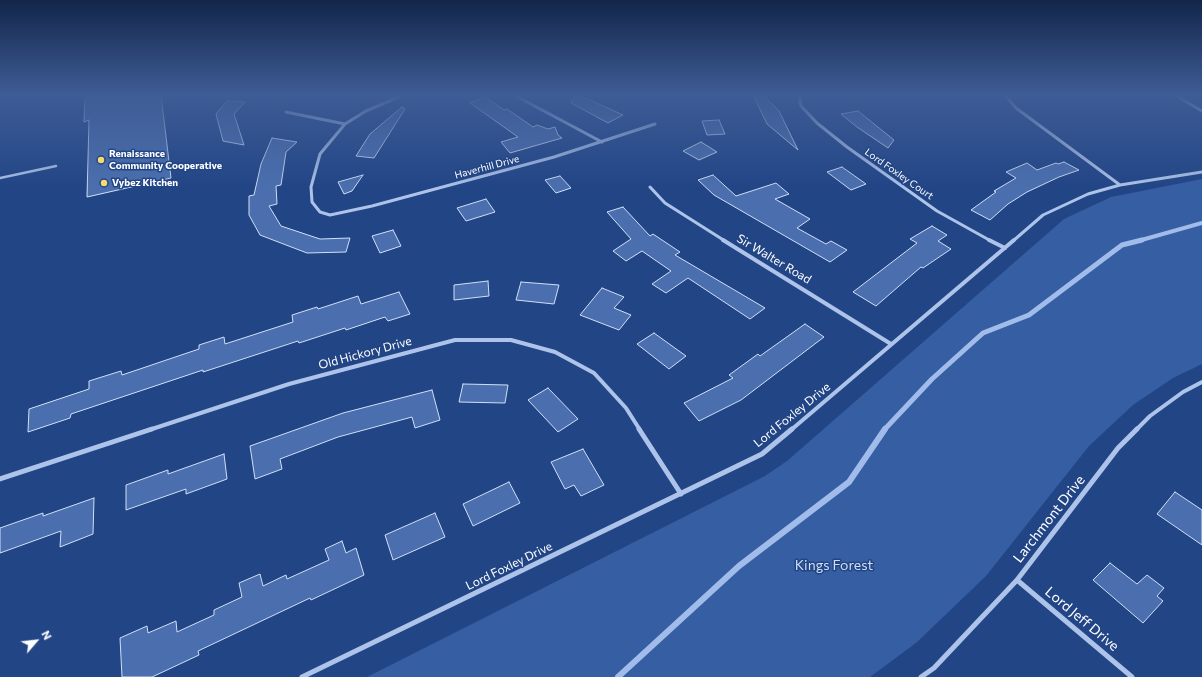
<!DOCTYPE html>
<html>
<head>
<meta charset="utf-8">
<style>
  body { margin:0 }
  #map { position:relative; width:1202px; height:677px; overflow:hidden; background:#224586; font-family:Commissioner,sans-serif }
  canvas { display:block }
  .north { position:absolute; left:16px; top:621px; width:40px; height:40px; -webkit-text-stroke:3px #224586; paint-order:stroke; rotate:62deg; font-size:11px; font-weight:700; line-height:16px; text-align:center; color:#fff }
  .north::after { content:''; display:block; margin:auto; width:14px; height:18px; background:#fff; clip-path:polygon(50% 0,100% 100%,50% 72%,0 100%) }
</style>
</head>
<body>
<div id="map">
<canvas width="1202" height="677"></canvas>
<div class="north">N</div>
</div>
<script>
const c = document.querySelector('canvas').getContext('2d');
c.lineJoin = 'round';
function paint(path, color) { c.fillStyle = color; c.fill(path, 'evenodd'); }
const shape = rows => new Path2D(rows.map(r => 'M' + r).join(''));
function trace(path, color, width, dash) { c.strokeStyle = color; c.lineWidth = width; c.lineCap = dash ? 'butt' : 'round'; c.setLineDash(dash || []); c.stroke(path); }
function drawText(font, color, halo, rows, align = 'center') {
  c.font = font + ' Commissioner,sans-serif'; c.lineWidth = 3; c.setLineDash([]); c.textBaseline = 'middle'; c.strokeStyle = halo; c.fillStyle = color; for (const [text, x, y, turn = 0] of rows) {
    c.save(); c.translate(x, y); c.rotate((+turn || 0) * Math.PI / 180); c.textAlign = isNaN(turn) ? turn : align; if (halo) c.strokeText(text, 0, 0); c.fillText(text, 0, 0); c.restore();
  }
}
paint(shape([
  [1202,179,1202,364,1173,378,1133,405,1089,446,986,576,916,643,870,677,367,677,765,476,787,461,1064,219,1111,197]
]), '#365ea3');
trace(shape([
  [1138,241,1202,223]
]), '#a1bcea', 4);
trace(shape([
  [884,430,932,379,983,333,1029,315,1122,245,1142,240]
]), '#a1bcea', 5);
trace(shape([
  [618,677,739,566,849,482,885,429]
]), '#a1bcea', 6);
const building = shape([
  [92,95,161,95,171,178,87,197,89,120,84,122,85,96,92,95],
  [575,95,579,95,623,115,608,123,571,103,575,95],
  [753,95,763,95,779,111,798,150,767,124,753,95],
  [485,97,504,110,507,109,533,127,537,125,548,129,555,127,558,135,562,138,510,153,501,142,518,137,470,103,485,97],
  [227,101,245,102,234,114,244,145,223,141,216,114,227,101],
  [402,107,405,109,374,158,356,156,370,134,402,107],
  [858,111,894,140,888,148,857,127,841,114,858,111],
  [719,120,725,134,707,135,702,121,719,120],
  [272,138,297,142,286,152,281,185,276,186,277,204,269,206,281,226,320,239,350,238,346,252,307,253,260,235,249,215,249,196,254,195,261,164,272,138],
  [701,142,717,152,699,160,683,151,701,142],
  [1064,162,1079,170,1059,177,1027,192,1008,204,990,220,971,210,996,192,994,191,1016,178,1006,172,1027,163,1037,170,1056,163,1058,164,1064,162],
  [842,167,866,184,851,190,827,172,842,167],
  [363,175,352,191,344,194,338,182,363,175],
  [713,175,736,196,776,183,789,194,775,199,810,219,797,228,826,244,831,241,847,250,830,262,714,195,698,180,713,175],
  [560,176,571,188,556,193,545,180,560,176],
  [486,199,495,212,466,221,457,208,486,199],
  [623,207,650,236,653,234,680,252,675,255,765,308,750,319,688,278,666,293,652,284,671,271,642,251,626,261,613,251,631,239,607,212,623,207],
  [932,226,947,235,938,241,951,249,923,268,921,267,876,306,853,292,917,243,910,239,932,226],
  [393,230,401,246,380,253,372,236,393,230],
  [488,281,489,296,454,300,454,285,488,281],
  [521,282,559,285,554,304,516,300,521,282],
  [602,288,624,297,614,308,631,315,619,330,580,315,602,288],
  [399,292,410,314,388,321,385,317,346,330,345,328,299,343,298,341,203,372,203,370,71,414,70,418,28,432,29,409,89,389,89,381,121,371,122,375,199,349,199,345,224,337,225,344,293,322,292,315,317,307,318,309,358,296,361,304,399,292],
  [805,324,824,337,741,400,699,421,684,403,733,378,729,375,758,354,760,356,805,324],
  [654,333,686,356,669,369,637,344,654,333],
  [463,384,508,385,505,403,459,402,463,384],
  [548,388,578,419,558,432,528,400,548,388],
  [432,390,440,420,415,428,412,417,338,437,280,459,282,469,255,479,250,446,343,413,432,390],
  [583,449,604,485,581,496,574,485,565,489,551,462,583,449],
  [224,454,227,479,186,494,186,489,126,510,126,485,168,470,168,474,224,454],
  [509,482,520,503,473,526,463,504,509,482],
  [1175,492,1202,510,1202,545,1157,514,1175,492],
  [94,498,93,534,60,547,61,531,0,553,0,528,43,513,43,516,94,498],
  [435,513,445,537,393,560,385,535,435,513],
  [342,541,346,553,356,548,364,575,311,600,310,598,198,651,199,655,152,677,122,677,120,638,147,626,148,633,176,621,177,632,214,615,214,610,242,597,239,583,260,574,263,586,286,575,287,579,329,560,325,549,342,541],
  [1110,563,1137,584,1147,575,1164,588,1157,596,1163,601,1143,623,1093,580,1110,563]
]);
paint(building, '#4b6fae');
trace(building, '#d1dff7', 1);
trace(shape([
  [0,178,56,166]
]), '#adc3e9', 2.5);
trace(shape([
  [0,95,4,95],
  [403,95,366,111,345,124,320,154,311,187,312,202,320,212,330,215,372,206,554,157,655,124],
  [514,95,602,142],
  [799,95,801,106,817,123,847,147,937,211,991,241],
  [1005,95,1016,108,1120,185],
  [1175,95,1202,111],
  [286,112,345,124],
  [650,187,665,203,725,241],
  [1013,241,1043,215,1088,194,1120,185,1202,172]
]), '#adc3e9', 3);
trace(shape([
  [723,240,891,344],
  [989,240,1005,248],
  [149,430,289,384,455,340,511,340,555,352,594,373,626,408,640,430],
  [791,430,1014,240],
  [1136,430,1150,416,1183,392,1202,382]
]), '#adc3e9', 4);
trace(shape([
  [639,429,681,494],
  [0,479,152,429],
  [1017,580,1132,677],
  [302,677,762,454,792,429],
  [921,677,934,668,1017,580,1118,448,1137,429]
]), '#adc3e9', 5);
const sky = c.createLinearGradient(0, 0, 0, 190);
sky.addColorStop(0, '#13264a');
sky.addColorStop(0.5, '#3e5c95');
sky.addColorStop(1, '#3e5c9500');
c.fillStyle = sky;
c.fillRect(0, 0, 1202, 190);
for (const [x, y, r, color] of [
  [101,160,4,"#f5da6f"],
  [104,183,4,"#f5da6f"]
]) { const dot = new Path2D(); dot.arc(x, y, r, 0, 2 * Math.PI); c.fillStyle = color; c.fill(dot); trace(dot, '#224586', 1.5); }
drawText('bold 10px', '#fff', '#224586', [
  ["Renaissance",109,154],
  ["Community Cooperative",109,166],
  ["Vybez Kitchen",112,183]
], 'left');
drawText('10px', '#fff', '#224586', [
  ["Haverhill Drive",487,167,-15],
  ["Lord Foxley Court",899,174,35]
]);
drawText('12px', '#fff', '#224586', [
  ["Sir Walter Road",774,259,31],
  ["Old Hickory Drive",365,353,-15],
  ["Lord Foxley Drive",792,415,-39],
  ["Lord Foxley Drive",509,566,-26]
]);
drawText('14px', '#fff', '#224586', [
  ["Larchmont Drive",1049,519,-52],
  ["Lord Jeff Drive",1082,619,40]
]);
drawText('14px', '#d1dff7', '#224586', [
  ["Kings Forest",834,565]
]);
</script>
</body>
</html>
